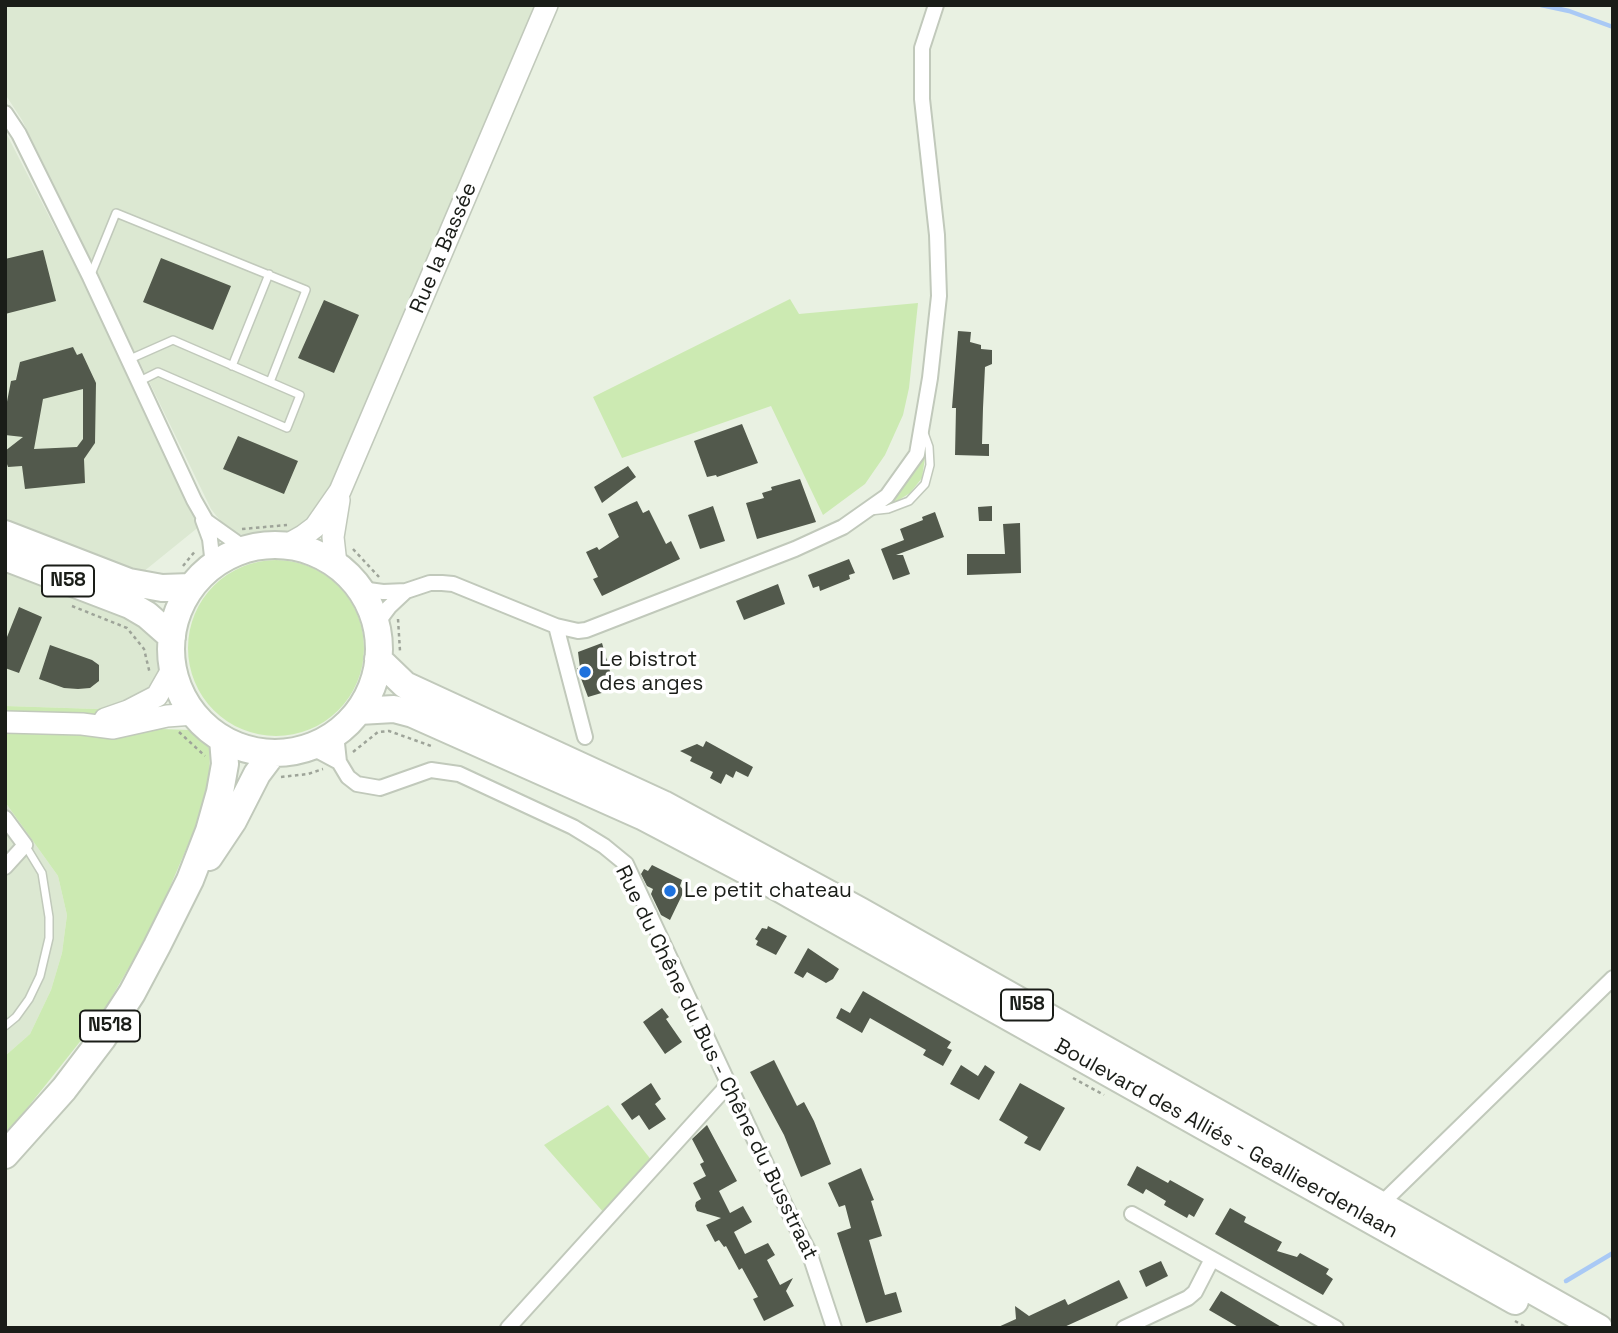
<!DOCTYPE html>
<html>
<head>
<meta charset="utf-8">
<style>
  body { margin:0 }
  #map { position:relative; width:1618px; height:1333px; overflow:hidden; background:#e9f1e2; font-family:"Space Grotesk",sans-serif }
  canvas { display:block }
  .frame { position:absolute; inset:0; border:7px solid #1a1d18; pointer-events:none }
</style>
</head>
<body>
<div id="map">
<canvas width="1618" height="1333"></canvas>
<div class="frame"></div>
</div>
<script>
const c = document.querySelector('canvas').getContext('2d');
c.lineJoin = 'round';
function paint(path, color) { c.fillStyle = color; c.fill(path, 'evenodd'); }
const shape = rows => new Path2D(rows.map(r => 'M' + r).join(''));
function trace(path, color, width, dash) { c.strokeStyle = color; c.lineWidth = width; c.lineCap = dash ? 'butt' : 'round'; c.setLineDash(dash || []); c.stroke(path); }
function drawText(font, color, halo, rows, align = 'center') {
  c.font = font + ' "Space Grotesk",sans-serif'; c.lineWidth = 7; c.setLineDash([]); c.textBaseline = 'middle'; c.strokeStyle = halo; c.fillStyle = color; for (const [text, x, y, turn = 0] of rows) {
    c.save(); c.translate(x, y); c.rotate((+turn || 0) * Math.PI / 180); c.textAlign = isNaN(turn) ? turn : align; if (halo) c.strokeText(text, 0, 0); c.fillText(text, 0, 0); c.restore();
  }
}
paint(shape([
  [5,5,539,5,325,508,296,531,249,536,234,533,226,528,211,509,22,120,5,94],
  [5,131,206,521,143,572,5,519],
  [5,568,126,616,157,640,162,657,158,676,147,689,126,701,97,709,5,706],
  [5,802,58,876,67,915,62,953,51,990,30,1034,5,1056]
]), '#dce8d2');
paint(shape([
  [790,299,799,314,918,303,909,388,903,415,885,455,865,484,823,515,771,406,622,458,593,397],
  [926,451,922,478,910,493,894,503,892,502],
  '188 648a88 88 0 1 1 176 0a88 88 0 1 1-176 0Z',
  [147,689,161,729,190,730,210,749,209,796,154,924,102,1014,5,1136,5,1056,30,1034,51,990,62,953,67,915,58,876,5,802,5,706,97,709,126,701],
  [608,1105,652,1161,605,1214,544,1145]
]), '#cceab2');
trace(shape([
  [1541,5,1569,11,1613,27],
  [1566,1281,1613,1253]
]), '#a9c9f5', 4.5);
paint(shape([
  [43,250,56,301,5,314,5,259],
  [161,258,231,286,213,330,143,302],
  [324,300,359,315,334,373,298,358],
  [958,331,971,332,970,342,981,345,981,349,992,350,992,364,985,367,983,408,982,444,989,444,989,456,955,455,956,408,952,408],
  [73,347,77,355,82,353,96,383,95,443,84,459,85,483,25,489,22,466,8,467,5,458,5,451,23,437,5,435,5,412,11,381,16,380,20,362],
  [83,389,83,439,77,447,34,449,43,399],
  [742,424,758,463,717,477,716,475,707,477,694,441],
  [238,436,298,461,284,494,223,469],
  [628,466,636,477,602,503,594,487],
  [800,479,816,522,757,539,746,503,764,498,762,493,772,490,771,487],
  [637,501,643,513,649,510,666,544,671,541,680,559,602,596,593,579,598,577,586,552,597,547,599,550,619,537,608,514],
  [713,506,725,541,700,549,688,515],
  [992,506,992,521,979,521,978,507],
  [935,512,944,537,896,555,903,555,910,574,893,580,881,549,904,540,900,529,923,520,922,517],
  [1020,523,1021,573,967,575,967,554,1005,554,1003,524],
  [849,559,855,573,849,575,850,579,820,591,819,586,813,588,808,575],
  [778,584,785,604,744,620,736,601],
  [19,607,42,617,19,673,5,668,5,642],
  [602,643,615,689,588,697,577,668,580,668,578,652],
  [50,645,92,660,99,665,99,681,90,688,78,689,64,688,39,679],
  [706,741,753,767,748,777,736,771,733,778,726,774,721,784,710,778,713,772,690,761,692,757,680,751,697,744,703,747],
  [652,865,682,880,680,886,684,891,670,920,661,915,651,894,653,889,647,886,641,874,644,869,648,871],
  [768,926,787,936,776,955,756,945,758,941,755,939,762,928,767,929],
  [808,948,839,969,833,979,826,983,807,972,803,978,794,973],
  [863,991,951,1042,947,1048,952,1050,943,1066,923,1055,926,1050,870,1018,862,1033,836,1018,841,1008,850,1013],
  [662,1008,669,1017,666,1019,682,1042,665,1054,643,1022],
  [774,1060,797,1106,804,1102,814,1121,831,1164,801,1177,784,1135,750,1072],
  [961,1065,978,1076,985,1065,995,1072,979,1100,950,1084],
  [651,1083,661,1099,655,1104,666,1119,649,1130,639,1115,632,1120,621,1104],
  [1020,1083,1065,1108,1040,1151,1024,1143,1028,1137,999,1120],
  [707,1125,737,1181,719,1191,730,1213,743,1206,752,1222,734,1232,745,1254,768,1243,775,1255,767,1260,780,1285,793,1278,786,1291,794,1306,764,1321,753,1299,758,1297,742,1268,739,1270,726,1246,724,1247,719,1240,715,1242,706,1225,721,1218,697,1211,695,1206,696,1202,701,1199,693,1183,706,1176,700,1164,704,1162,692,1139],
  [1137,1166,1168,1183,1170,1180,1204,1199,1194,1217,1189,1214,1187,1218,1164,1205,1166,1201,1146,1189,1143,1194,1127,1185],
  [861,1168,874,1200,871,1201,882,1236,869,1240,885,1295,896,1292,902,1312,866,1323,837,1233,851,1228,845,1205,839,1207,828,1183],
  [1230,1208,1246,1217,1244,1222,1282,1242,1277,1251,1297,1257,1300,1253,1329,1269,1326,1274,1333,1279,1323,1295,1215,1234],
  [1161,1261,1168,1276,1146,1287,1139,1271],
  [1119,1280,1128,1298,1062,1328,996,1328,1016,1319,1015,1306,1029,1316,1065,1299,1068,1305],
  [1221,1291,1246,1306,1283,1328,1240,1328,1209,1310]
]), '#52594c');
const lane = shape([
  [90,277,116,213,306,290,270,382],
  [130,359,173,340,300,395,287,428,158,372,140,381],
  [232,366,269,274],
  [870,511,888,509,909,501,925,484,930,465,929,447,924,433],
  [5,1026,16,1017,29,999,40,976,49,938,49,917,42,873,25,845]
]);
const street = shape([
  [5,113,19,134,90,277,194,500,206,521,244,548],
  [203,520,210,539,213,565],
  [361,589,383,592,406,591],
  [377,623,389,607,406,591,430,583,442,583,453,584,556,626,578,631,586,630,795,549,843,527,887,496,917,454,930,378,939,296,937,235,922,99,922,48,936,5],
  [556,626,585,737],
  [336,734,339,762,348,777,357,784,380,788,431,770,459,774,573,827,604,846,626,864,785,1205,809,1252,834,1328],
  [311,747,339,762],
  [5,818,25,845,5,867],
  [1381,1204,1613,978],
  [1132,1214,1336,1328],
  [508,1328,729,1084],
  [1124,1328,1188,1298,1195,1292,1212,1259]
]);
const secondary = shape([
  [287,545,303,536,315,527,340,491,547,5],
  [336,564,333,537,339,500],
  [105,719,128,711,157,696,173,668],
  [5,722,82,724,113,728,167,716,194,714]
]);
const highway = shape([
  [5,534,129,582,162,588,191,587],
  '171 649a104 104 0 1 1 208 0a104 104 0 1 1-208 0Z',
  [5,557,130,605,147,615,172,637],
  [378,659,405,685,663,804,860,911,1599,1328],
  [359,711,394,709,413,714,642,816,777,887,1515,1301],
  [209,857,233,821,257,774,272,754],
  [5,1155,64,1089,102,1039,132,993,157,946,190,880,209,831,220,792,225,764,223,739]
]);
trace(lane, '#c1c9bb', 10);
trace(street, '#c1c9bb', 18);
trace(secondary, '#c1c9bb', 24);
trace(highway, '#c1c9bb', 30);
trace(shape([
  [242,529,287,525],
  [353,549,379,577],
  [183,566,196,550],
  [72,606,127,628,144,649,150,674],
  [398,619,400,651],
  [179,732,205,756],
  [353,752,378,732,389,731,434,747],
  [281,777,308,774,323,769],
  [1073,1078,1104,1095],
  [1515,1321,1527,1328]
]), '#9ea499', 2.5, [3.5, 3.5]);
trace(lane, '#fff', 7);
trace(street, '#fff', 14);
trace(secondary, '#fff', 21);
trace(highway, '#fff', 26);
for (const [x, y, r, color] of [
  [585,672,7,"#1f72dd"],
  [670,891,7,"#1f72dd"]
]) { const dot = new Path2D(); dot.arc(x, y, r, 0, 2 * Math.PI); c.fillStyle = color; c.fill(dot); trace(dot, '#fff', 2.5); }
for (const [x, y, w] of [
  [68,581,52],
  [1027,1005,52],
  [110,1026,60]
]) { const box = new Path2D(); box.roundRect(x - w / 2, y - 15.5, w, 31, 5); c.fillStyle = '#fff'; c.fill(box); trace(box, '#1a1d18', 2); }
drawText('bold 19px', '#1a1d18', null, [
  ["N58",68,581],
  ["N58",1027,1005],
  ["N518",110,1026]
]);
drawText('21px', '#1a1d18', '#fff', [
  ["Rue la Bassée",444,248,-67],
  ["Rue du Chêne du Bus - Chêne du Busstraat",716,1063,64],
  ["Boulevard des Alliés - Geallieerdenlaan",1226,1139,29]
]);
drawText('21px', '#1a1d18', '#fff', [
  ["Le bistrot",599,660],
  ["des anges",599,684],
  ["Le petit chateau",684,891]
], 'left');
</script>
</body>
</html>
